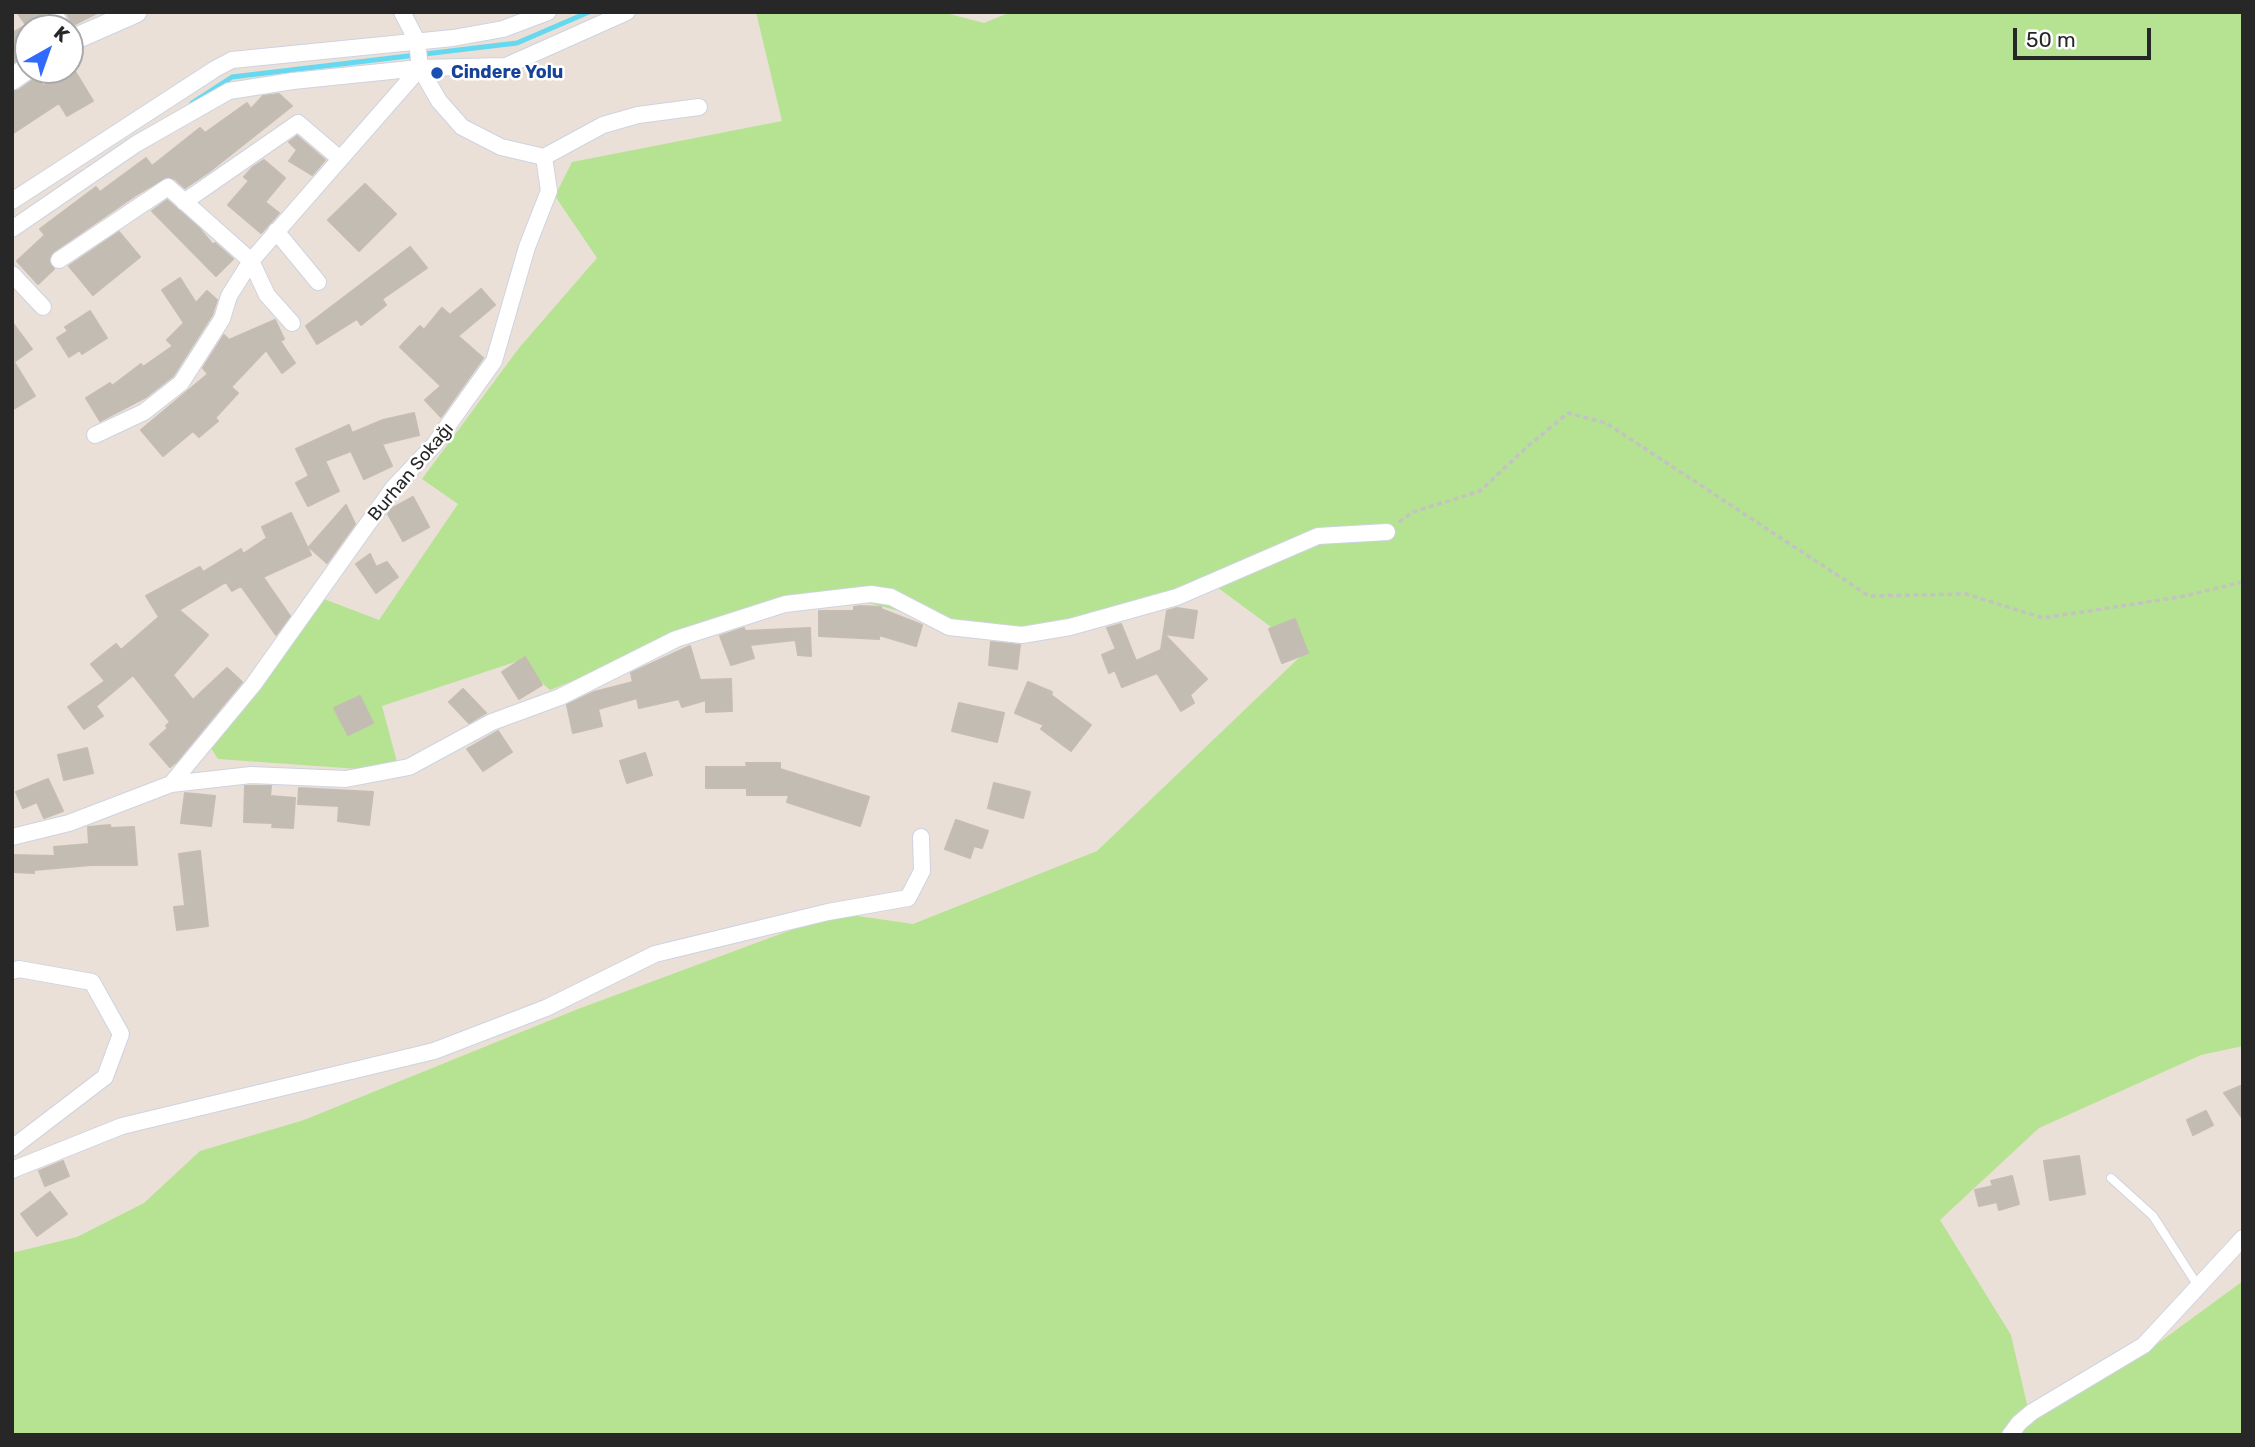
<!DOCTYPE html>
<html>
<head>
<meta charset="utf-8">
<style>
  body { margin:0 }
  #map { position:relative; width:2255px; height:1447px; overflow:hidden; background:#eae0d7; font-family:Rubik,sans-serif }
  canvas { display:block }
  .frame { position:absolute; inset:0; border:14px solid #272727; pointer-events:none }
  .north { position:absolute; left:14px; top:14px; width:70px; height:70px; box-sizing:border-box; background:#fff; border:2px solid #a9a9a9; border-radius:50%; rotate:40deg; font-size:19px; font-weight:700; line-height:28px; text-align:center; color:#272727 }
  .north::after { content:''; display:block; margin:auto; width:24px; height:32px; background:#316afe; clip-path:polygon(50% 0,100% 100%,50% 72%,0 100%) }
  .scale { position:absolute; left:2013px; top:28px; width:138px; height:32px; box-sizing:border-box; border:4px solid #272727; border-top:0; padding-left:9px; font-size:21px; line-height:24px; white-space:nowrap; color:#272727; -webkit-text-stroke:5px #fff; paint-order:stroke }
</style>
</head>
<body>
<div id="map">
<canvas width="2255" height="1447"></canvas>
<div class="frame"></div>
<div class="north">K</div>
<div class="scale">50 m</div>
</div>
<script>
const c = document.querySelector('canvas').getContext('2d');
c.lineJoin = 'round';
function paint(path, color) { c.fillStyle = color; c.fill(path, 'evenodd'); }
const shape = rows => new Path2D(rows.map(r => 'M' + r).join(''));
function trace(path, color, width, dash) { c.strokeStyle = color; c.lineWidth = width; c.lineCap = dash ? 'butt' : 'round'; c.setLineDash(dash || []); c.stroke(path); }
function drawText(font, color, halo, rows, align = 'center') {
  c.font = font + ' Rubik,sans-serif'; c.lineWidth = 5; c.setLineDash([]); c.textBaseline = 'middle'; c.strokeStyle = halo; c.fillStyle = color; for (const [text, x, y, turn = 0] of rows) {
    c.save(); c.translate(x, y); c.rotate((+turn || 0) * Math.PI / 180); c.textAlign = isNaN(turn) ? turn : align; if (halo) c.strokeText(text, 0, 0); c.fillText(text, 0, 0); c.restore();
  }
}
paint(shape([
  [756,12,942,12,984,23,1011,12,2243,12,2243,1046,2201,1055,2039,1128,1940,1220,2011,1335,2029,1413,2146,1352,2243,1281,2243,1435,12,1435,12,1253,77,1237,144,1203,200,1151,304,1120,578,1009,837,913,913,924,1097,851,1305,652,1206,579,1103,614,1005,638,841,596,706,627,550,690,518,661,382,706,397,762,359,769,218,759,207,742,316,596,379,620,458,504,422,479,519,348,597,258,555,196,572,162,782,121]
]), '#b5e391');
trace(shape([
  [192,103,232,77,517,43,589,12]
]), '#66d9f1', 5);
const building = shape([
  [17,12,43,12,51,28,28,28,28,55,12,63,12,33,26,25,17,12],
  [66,12,99,12,73,25,66,12],
  [73,68,93,101,67,116,59,103,12,134,12,92,19,90,37,77,43,86,73,68],
  [279,94,292,106,210,171,185,188,175,179,167,177,136,195,53,252,49,261,54,269,38,284,17,261,45,235,40,229,96,187,100,192,146,158,152,166,200,128,205,133,247,103,251,109,263,96,279,94],
  [297,136,325,160,312,175,289,161,297,150,289,142,297,136],
  [264,160,285,178,265,202,279,213,261,233,228,205,249,181,244,177,253,167,264,160],
  [365,184,396,214,359,251,328,220,365,184],
  [167,200,199,228,213,245,215,243,233,259,216,276,152,211,167,200],
  [119,232,140,257,93,295,69,266,119,232],
  [410,247,427,268,382,299,386,305,361,325,357,319,317,344,306,326,410,247],
  [180,278,196,303,207,291,217,300,212,315,173,376,146,397,100,421,86,398,110,383,112,386,141,364,143,367,173,346,167,340,184,323,162,290,180,278],
  [481,289,495,305,458,336,483,358,441,417,425,400,441,386,400,347,420,326,424,330,442,308,450,315,481,289],
  [90,311,107,338,82,354,80,350,69,357,57,338,68,331,65,327,90,311],
  [275,320,284,339,280,341,295,363,282,373,266,350,231,387,238,393,215,418,218,421,199,437,193,431,163,456,141,430,208,374,203,368,224,335,229,340,275,320],
  [12,322,32,349,14,362,35,396,12,410,12,322],
  [414,413,419,435,382,444,392,466,364,479,351,451,325,461,339,491,308,506,296,483,309,476,296,449,349,425,352,433,383,420,414,413],
  [413,497,429,527,403,541,388,514,391,509,413,497],
  [346,505,355,524,327,563,309,547,346,505],
  [291,513,311,555,263,577,290,616,276,635,241,586,232,591,226,582,179,610,208,635,173,675,193,700,227,668,242,682,176,762,170,767,150,744,168,728,166,726,170,722,133,675,96,706,103,716,84,729,68,707,105,681,91,664,116,644,121,650,159,617,146,596,200,567,203,572,241,549,243,554,267,538,262,527,291,513],
  [370,554,376,567,387,562,398,577,376,593,356,564,370,554],
  [861,606,881,607,881,609,922,625,916,646,879,635,879,639,819,636,819,611,854,611,854,607,861,606],
  [1177,608,1197,611,1193,638,1164,634,1207,679,1190,695,1194,703,1181,711,1157,673,1122,687,1115,670,1109,673,1102,655,1116,649,1107,628,1121,624,1136,661,1161,650,1167,611,1177,608],
  [1295,619,1308,653,1282,663,1269,629,1295,619],
  [744,628,745,631,810,628,811,656,798,655,795,635,795,640,750,645,754,658,731,665,720,636,744,628],
  [991,642,1020,645,1017,669,989,665,991,642],
  [690,646,700,680,731,679,732,711,706,712,706,700,682,707,679,699,639,708,637,698,598,709,602,726,573,733,567,705,594,692,633,682,631,673,690,646],
  [525,657,542,685,519,699,502,672,525,657],
  [1028,682,1052,692,1051,695,1091,725,1071,751,1041,729,1044,725,1015,713,1028,682],
  [463,689,486,713,469,723,449,702,463,689],
  [360,696,373,723,348,735,334,708,360,696],
  [959,703,1004,713,997,742,952,731,959,703],
  [498,731,512,752,483,771,467,749,498,731],
  [87,748,93,773,64,780,58,755,87,748],
  [645,753,652,775,627,783,620,761,645,753],
  [746,763,780,763,780,769,869,797,860,826,787,802,789,795,747,795,747,788,706,788,706,767,747,767,746,763],
  [48,779,63,811,44,818,37,802,23,808,16,792,48,779],
  [994,783,1030,792,1023,818,988,808,994,783],
  [245,786,271,786,270,796,295,798,293,828,272,827,273,823,244,822,245,786],
  [299,788,373,792,369,825,338,821,339,806,298,804,299,788],
  [185,793,215,796,211,826,181,823,185,793],
  [956,820,988,831,982,848,974,846,970,858,945,849,956,820],
  [110,825,111,828,134,827,137,865,91,865,34,870,34,873,13,872,13,855,55,856,54,847,89,844,88,827,110,825],
  [200,851,208,926,177,930,174,907,185,906,179,854,200,851],
  [2243,1085,2243,1119,2224,1093,2243,1085],
  [2206,1111,2213,1125,2193,1135,2187,1120,2206,1111],
  [2079,1156,2085,1194,2050,1200,2044,1161,2079,1156],
  [63,1161,69,1176,45,1186,39,1171,63,1161],
  [2012,1176,2019,1204,1999,1210,1997,1202,1979,1206,1975,1190,1993,1186,1991,1181,2012,1176],
  [50,1192,67,1214,37,1236,21,1214,50,1192]
]);
paint(building, '#c2bcb3');
trace(building, '#c5bcb2', 2);
const lane = shape([
  [2111,1178,2153,1216,2198,1286]
]);
const street = shape([
  [53,12,63,28],
  [402,12,417,41,420,68,439,101,462,127,501,147,544,157,603,125,638,115,699,107],
  [12,201,215,69,232,60,453,38,503,29,548,12],
  [184,202,298,123,339,158],
  [12,229,136,144,229,91,293,81,420,68,506,66,627,12],
  [276,231,318,282],
  [59,260,168,187,251,261,267,295,292,323],
  [12,274,43,307],
  [95,435,144,412,181,383,222,319,229,296,251,261,420,68],
  [171,784,253,685,394,487,434,445,494,361,527,247,549,191,544,157],
  [12,837,69,823,171,784,251,775,346,779,409,767,492,722,560,697,676,639,785,604,871,594,891,597,949,627,1022,635,1070,627,1177,597,1318,536,1387,532],
  [12,971,19,969,92,982,121,1034,105,1077,12,1148],
  [12,1170,122,1126,434,1051,546,1008,655,954,828,912,908,898,922,871,921,837],
  [2010,1435,2019,1423,2032,1412,2144,1345,2243,1238]
]);
const secondary = shape([
  [70,41,136,12],
  [12,79,28,68]
]);
trace(lane, '#cdd3e1', 10);
trace(street, '#cdd3e1', 18);
trace(secondary, '#cdd3e1', 23);
trace(shape([
  [1399,522,1413,512,1480,491,1528,446,1568,413,1606,423,1869,596,1966,594,2043,618,2180,597,2243,582]
]), '#c3c3c3', 3.5, [5, 3.5]);
trace(lane, '#fff', 8);
trace(street, '#fff', 16);
trace(secondary, '#fff', 21);
for (const [x, y, r, color] of [
  [437,73,7,"#1a4fb4"]
]) { const dot = new Path2D(); dot.arc(x, y, r, 0, 2 * Math.PI); c.fillStyle = color; c.fill(dot); trace(dot, '#fff', 2.5); }
drawText('bold 18px', '#164399', '#fff', [
  ["Cindere Yolu",451,73]
], 'left');
drawText('18px', '#272727', '#fff', [
  ["Burhan Sokağı",411,472,-50]
]);
</script>
</body>
</html>
